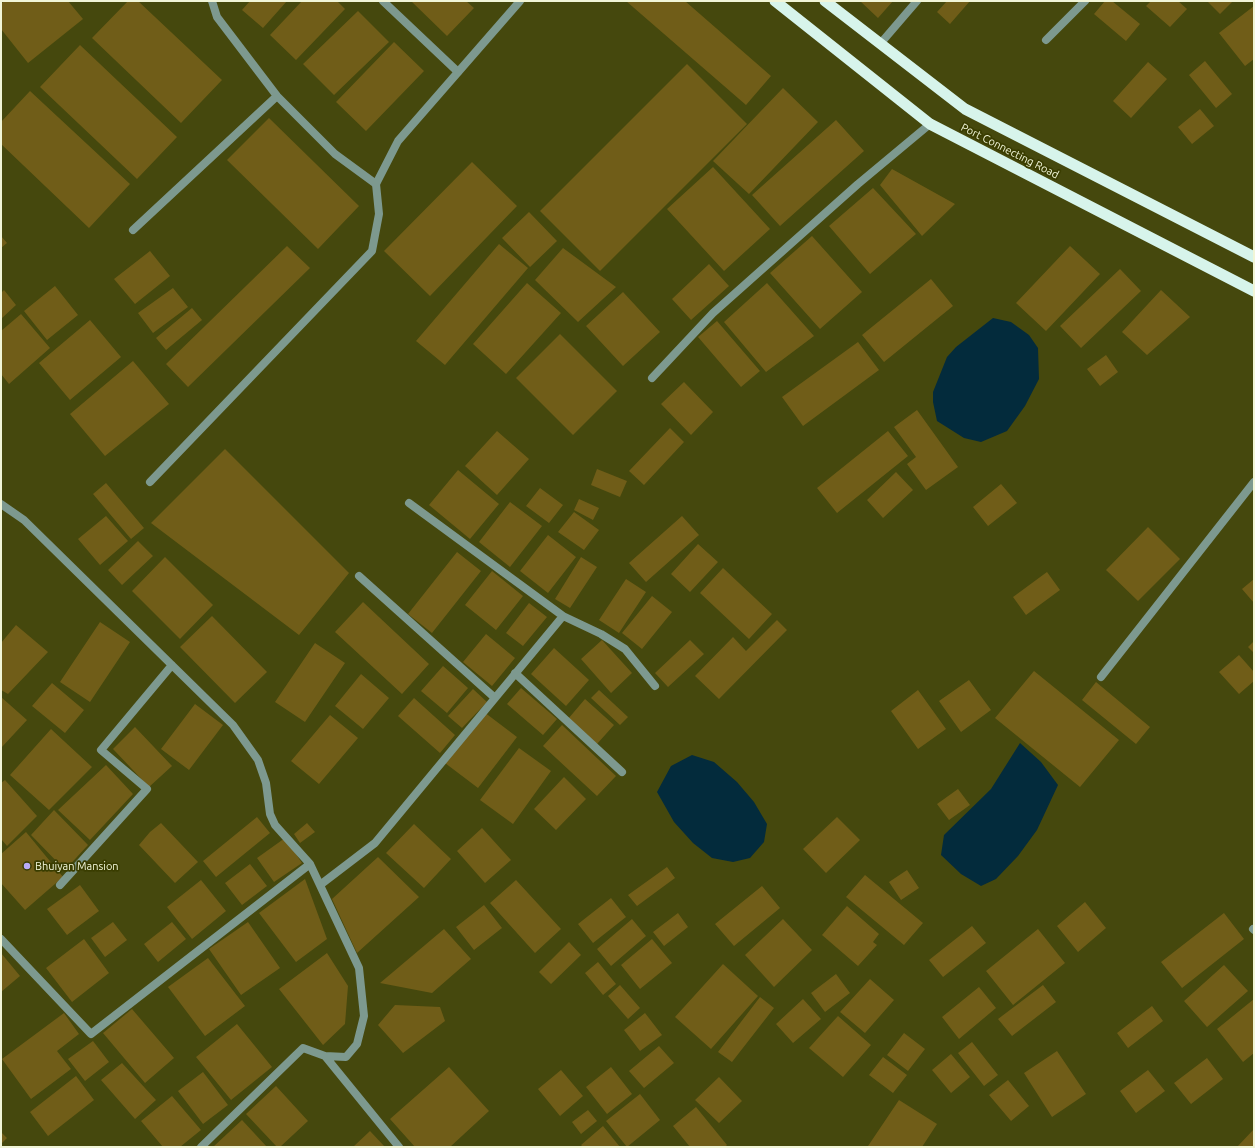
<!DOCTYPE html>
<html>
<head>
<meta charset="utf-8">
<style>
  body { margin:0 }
  #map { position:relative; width:1255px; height:1148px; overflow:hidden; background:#45480d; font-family:Ubuntu,sans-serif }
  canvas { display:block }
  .frame { position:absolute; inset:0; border:2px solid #f1f5d7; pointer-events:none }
</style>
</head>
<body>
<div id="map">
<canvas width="1255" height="1148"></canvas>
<div class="frame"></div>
</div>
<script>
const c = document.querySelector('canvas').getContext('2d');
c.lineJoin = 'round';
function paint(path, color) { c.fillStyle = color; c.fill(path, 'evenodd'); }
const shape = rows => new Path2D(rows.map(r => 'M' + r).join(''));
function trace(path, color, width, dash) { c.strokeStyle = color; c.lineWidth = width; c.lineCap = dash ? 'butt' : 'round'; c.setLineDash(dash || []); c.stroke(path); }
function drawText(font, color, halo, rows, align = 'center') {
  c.font = font + ' Ubuntu,sans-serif'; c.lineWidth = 3.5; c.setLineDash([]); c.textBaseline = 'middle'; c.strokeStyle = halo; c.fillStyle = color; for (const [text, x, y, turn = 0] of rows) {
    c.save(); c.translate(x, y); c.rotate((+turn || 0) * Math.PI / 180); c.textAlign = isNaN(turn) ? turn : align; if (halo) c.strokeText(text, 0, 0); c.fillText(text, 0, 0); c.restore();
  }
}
paint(shape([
  [993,318,1011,322,1029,335,1038,348,1039,379,1025,406,1007,431,981,442,964,438,937,421,933,402,933,392,947,357,956,347],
  [1020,743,1041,762,1058,785,1037,830,1018,856,996,879,981,886,961,874,941,855,944,835,991,789],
  [692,755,714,762,737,782,754,802,767,824,764,842,750,858,733,862,712,858,693,843,674,822,657,792,671,766]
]), '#032b3c');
paint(shape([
  [4,1,68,1,83,19,28,63,1,29,1,4],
  [128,1,138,1,222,80,181,123,92,38],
  [250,1,287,1,263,28,242,10],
  [302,1,337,1,345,9,296,60,270,35],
  [411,1,466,1,474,8,447,36],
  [626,1,685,1,771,76,746,105],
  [860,1,893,1,878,18],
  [947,1,970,1,950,24,937,12],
  [1105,1,1112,1,1140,24,1126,41,1094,14],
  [1151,1,1178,1,1187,9,1170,27,1146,6],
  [1209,1,1233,1,1220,14,1208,2],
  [1254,6,1254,59,1245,66,1219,33],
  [358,11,389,42,334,95,303,64],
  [394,42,424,71,366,131,336,102],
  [80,45,177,137,137,179,40,87],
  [1205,61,1232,94,1216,108,1189,75],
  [1148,62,1167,79,1131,118,1113,101],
  [687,64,747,124,600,271,540,211],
  [783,88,818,122,749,194,713,161],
  [30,91,130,184,89,228,1,144,1,122],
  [1200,109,1214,126,1192,144,1178,127],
  [269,118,359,206,318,249,227,160],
  [836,120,864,151,780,226,752,195],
  [472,162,517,206,430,296,384,251],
  [713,167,770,229,724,271,667,209],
  [892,169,955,204,922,236,880,185],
  [873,188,916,234,870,274,829,226],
  [529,212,557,241,530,267,502,238],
  [1,236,7,243,1,248],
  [812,236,862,292,820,329,770,273],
  [499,244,528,268,445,365,416,341],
  [287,246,310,268,188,387,166,364],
  [1070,246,1100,274,1046,331,1016,303],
  [563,248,616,287,578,322,535,280],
  [150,251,170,276,135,304,114,279],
  [709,264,729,286,691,320,672,299],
  [1120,269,1141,291,1081,348,1060,326],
  [931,279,953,306,884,362,862,335],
  [527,283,561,313,506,374,473,344],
  [767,283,814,336,766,372,724,322],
  [55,286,78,315,47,340,24,311],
  [173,288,188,307,153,333,138,313],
  [4,290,16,305,1,319,1,293],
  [1161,290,1190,317,1147,355,1122,332],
  [623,292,660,332,623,366,586,326],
  [192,308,202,320,166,350,156,338],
  [21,314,50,348,9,384,1,374,1,331],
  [90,320,121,357,70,400,39,363],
  [717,321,760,371,741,387,698,337],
  [560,334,617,391,573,435,516,378],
  [858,342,879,370,803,426,782,397],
  [1106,355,1118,372,1100,386,1087,369],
  [133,361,169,404,105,456,70,414],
  [684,382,713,412,691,435,661,404],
  [917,410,958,467,926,490,907,464,916,457,894,427],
  [670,428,684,442,644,485,629,471],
  [497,431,529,459,497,495,465,466],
  [888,431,908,456,837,513,817,488],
  [225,449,349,573,299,635,151,523],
  [597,469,627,481,620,497,591,485],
  [458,470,499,504,470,539,429,505],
  [896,472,913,490,883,518,867,500],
  [106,483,144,528,131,539,93,494],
  [1001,484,1017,503,988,526,973,507],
  [540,488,563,505,549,523,526,506],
  [579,499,599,508,593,520,574,510],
  [510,502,542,526,510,567,479,542],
  [574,512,599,530,584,550,558,532],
  [106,516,128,541,100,565,78,539],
  [682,516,699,535,646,582,629,563],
  [1148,527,1180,559,1138,601,1106,570],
  [548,535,576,557,548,593,520,571],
  [138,541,153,556,122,585,108,570],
  [698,544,718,562,690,592,671,574],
  [457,552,481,571,432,633,408,614],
  [165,557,213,605,180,639,132,591],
  [581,557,597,567,570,608,555,599],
  [723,568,772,614,749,639,700,593],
  [492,571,523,596,496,630,465,605],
  [1047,572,1060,590,1026,615,1013,597],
  [626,579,646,592,619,633,599,620],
  [1254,579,1254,603,1242,589],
  [652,596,672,612,642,649,622,633],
  [363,602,429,664,402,694,335,632],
  [529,603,547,617,523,646,506,633],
  [212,616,267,672,235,703,180,647],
  [777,620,787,630,719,699,695,676,733,637,746,651],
  [100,622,130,642,90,702,60,682],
  [16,625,48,652,8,694,1,690,1,643],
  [486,634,515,658,492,686,463,662],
  [602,640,632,673,611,693,581,659],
  [690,640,704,654,668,687,655,673],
  [1254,641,1254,653,1248,647],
  [315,643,345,663,305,722,275,702],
  [554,648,589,680,566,706,531,674],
  [1239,655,1254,672,1254,681,1239,694,1219,672],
  [443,666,468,688,447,713,421,691],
  [1034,671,1119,740,1080,787,995,718],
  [361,674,389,698,363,729,335,706],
  [969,680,991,710,961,732,939,701],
  [1096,682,1150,727,1136,744,1082,700],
  [52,683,84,710,65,733,32,706],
  [521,688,557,719,543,735,507,704],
  [473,689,487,702,462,728,448,716],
  [599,690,628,717,620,725,591,698],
  [918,690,946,729,918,749,891,711],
  [1,697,27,720,1,748],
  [414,698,455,735,440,753,398,716],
  [585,699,614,725,597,744,568,719],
  [195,704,223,725,189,770,161,749],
  [484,712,517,737,478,788,445,763],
  [330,715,358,738,319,784,291,761],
  [562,725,616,776,597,796,543,746],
  [135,727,172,766,149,787,113,749],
  [51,729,92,767,49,810,10,775],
  [519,748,551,771,513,824,480,800],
  [106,765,133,794,90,840,58,810],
  [564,777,586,799,556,830,534,809],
  [5,780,37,816,7,846,1,839,1,783],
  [958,789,970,805,949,820,937,804],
  [54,810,88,845,65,870,31,835],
  [257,817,270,833,216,877,203,861],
  [837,817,860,840,826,873,803,849],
  [161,823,198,862,175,883,139,845,150,832],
  [307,823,315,832,300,843,294,834],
  [414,824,451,859,424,888,386,853],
  [482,828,511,860,485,883,457,851],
  [26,832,63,877,25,910,1,883,1,854],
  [285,838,302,863,274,882,257,858],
  [378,857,419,897,357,953,332,899],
  [250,864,267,886,242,905,225,883],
  [667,867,675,878,637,906,628,895],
  [907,870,919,888,901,900,889,882],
  [865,875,923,923,904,945,846,897],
  [305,879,327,939,296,962,259,913],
  [201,880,226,911,192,939,167,907],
  [516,880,561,929,535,953,490,903],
  [80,885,99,911,67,935,47,909],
  [762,886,780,908,734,946,715,924],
  [611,898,626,917,593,943,578,924],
  [1085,902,1106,928,1078,952,1057,926],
  [484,905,502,928,474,950,456,927],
  [847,906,879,934,873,942,877,945,858,966,822,935],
  [678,913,688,927,664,946,653,932],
  [1224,913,1244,939,1182,988,1161,962],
  [632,919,646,936,611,966,597,949],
  [783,919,812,950,774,987,745,955],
  [113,922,127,940,105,957,91,938],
  [172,922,186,939,158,962,144,944],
  [248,922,280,968,241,995,209,949],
  [972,926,986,943,943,977,929,960],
  [444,929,471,959,432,993,380,983],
  [1038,929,1065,963,1013,1005,986,971],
  [84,939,109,973,72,1002,46,968],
  [652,939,672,963,640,989,621,965],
  [569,942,581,955,551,984,539,972],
  [1,953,20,976,1,992],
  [327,953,348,986,345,1024,323,1045,279,989],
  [208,958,245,1006,205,1036,168,987],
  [598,962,616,984,603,995,585,973],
  [723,964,758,996,711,1049,675,1017],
  [1224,965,1248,991,1207,1027,1184,1001],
  [836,974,850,993,825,1012,811,993],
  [870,979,894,1000,865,1033,840,1012],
  [620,985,640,1008,628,1019,608,996],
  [1043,985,1056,1002,1012,1036,998,1019],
  [979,987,996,1008,959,1039,942,1017],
  [760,997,774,1008,732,1062,718,1052],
  [803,999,821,1019,793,1043,776,1024],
  [1254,999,1254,1053,1243,1062,1217,1029],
  [395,1005,440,1007,445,1021,403,1053,378,1025],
  [1152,1006,1163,1021,1128,1048,1117,1033],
  [132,1009,174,1058,145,1083,103,1033],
  [64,1013,79,1034,57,1051,71,1069,31,1099,2,1059],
  [645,1013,662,1035,640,1051,624,1030],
  [838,1016,871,1045,843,1077,809,1048],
  [237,1024,272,1067,231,1100,196,1057],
  [904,1033,925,1049,908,1071,887,1055],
  [93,1041,109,1062,85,1081,68,1059],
  [972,1042,998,1075,984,1086,958,1053],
  [659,1046,674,1063,644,1088,629,1071],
  [1057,1051,1086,1094,1052,1117,1024,1073],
  [951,1054,970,1077,951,1093,932,1070],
  [883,1057,907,1075,893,1093,869,1075],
  [1207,1058,1223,1079,1191,1104,1174,1083],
  [122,1063,156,1100,135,1119,101,1080],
  [449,1067,489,1111,450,1147,415,1147,390,1119],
  [611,1067,632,1094,607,1114,586,1087],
  [561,1070,583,1096,560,1116,538,1089],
  [1148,1070,1165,1091,1136,1113,1120,1091],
  [203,1072,228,1105,203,1124,178,1091],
  [76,1076,94,1100,48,1136,30,1112],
  [719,1077,742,1101,719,1123,695,1100],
  [1008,1080,1029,1106,1011,1121,989,1095],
  [276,1086,308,1121,280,1147,277,1147,246,1114],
  [640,1094,660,1120,627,1147,606,1121],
  [172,1096,201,1130,180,1147,163,1147,141,1121],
  [899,1100,937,1124,922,1147,869,1147,868,1146],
  [696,1107,727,1145,725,1147,690,1147,673,1126],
  [588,1110,597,1121,581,1134,572,1122],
  [242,1120,267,1147,213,1147],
  [603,1126,620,1147,583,1147,581,1145],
  [1254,1129,1254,1147,1237,1147],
  [370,1131,385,1147,353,1147],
  [1,1132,7,1138,1,1144]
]), '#705d18');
trace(shape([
  [212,1,217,17,277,96,335,154,376,184],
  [383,1,458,72],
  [133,230,277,96]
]), '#7d998f', 8);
trace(shape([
  [1046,40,1085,1],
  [880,44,917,1],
  [652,378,713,313,858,184,930,124],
  [150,482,372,251,379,214,376,184,398,141,520,1],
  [1,504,24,520,233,725,258,760,266,783,270,814,275,825,310,864,359,968,364,1016,357,1044,346,1057,325,1056,399,1147],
  [359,576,495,698],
  [563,616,601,634,625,649,655,686],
  [515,673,622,772],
  [1101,677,1254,482],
  [60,885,147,789,101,750,172,665],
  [320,885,375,843,563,616,409,503],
  [1253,929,1254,930],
  [1,939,91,1034,310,864],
  [201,1147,303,1048,325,1056]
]), '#7d998f', 8);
trace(shape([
  [775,1,930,124,1254,291],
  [825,1,965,109,1254,257]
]), '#d7f4eb', 11);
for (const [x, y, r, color] of [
  [27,866,4,"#b9abf7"]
]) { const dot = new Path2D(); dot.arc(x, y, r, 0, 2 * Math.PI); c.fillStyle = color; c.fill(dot); trace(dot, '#3a3d00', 1.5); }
drawText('11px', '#f1f5d7', '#3a3d00', [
  ["Port Connecting Road",1010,151,27]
]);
drawText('11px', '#f1f5d7', '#3a3d00', [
  ["Bhuiyan Mansion",35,866]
], 'left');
</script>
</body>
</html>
